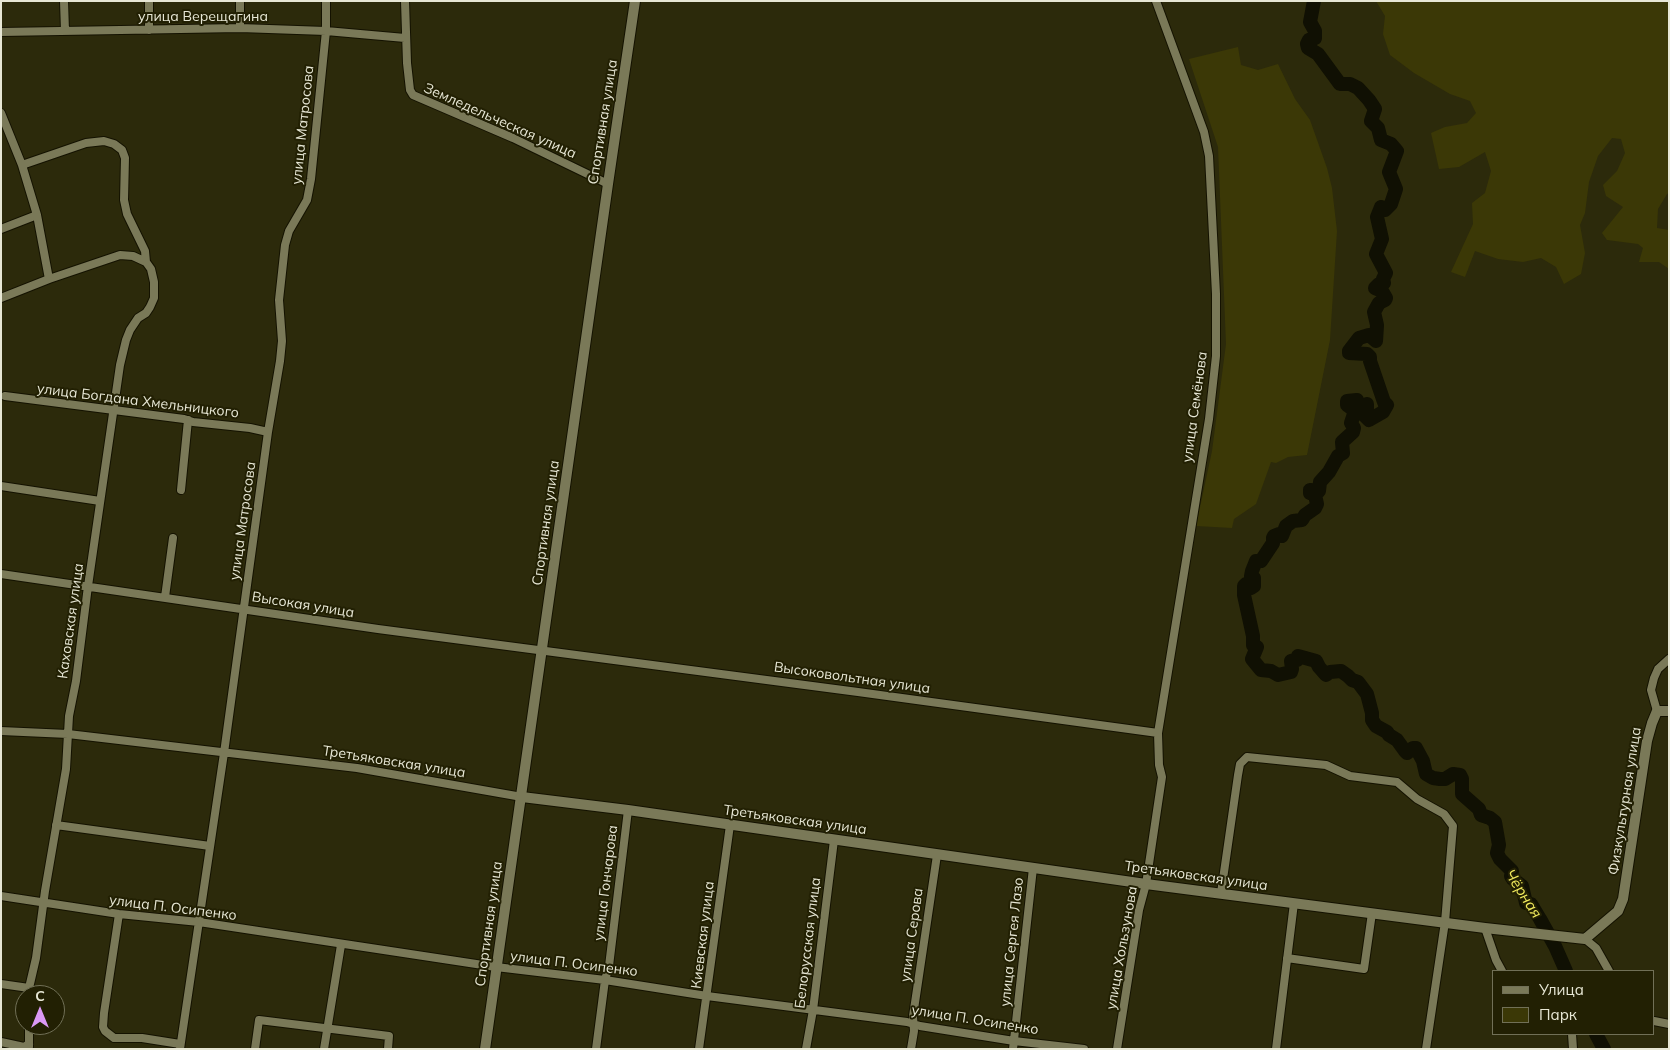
<!DOCTYPE html>
<html>
<head>
<meta charset="utf-8">
<style>
  body { margin:0 }
  #map { position:relative; width:1670px; height:1050px; overflow:hidden; background:#2c2a0b; font-family:Mulish,sans-serif }
  canvas { display:block }
  .frame { position:absolute; inset:0; border:2px solid #e7e7d5; pointer-events:none }
  .legend { position:absolute; left:1492px; top:970px; width:162px; height:65px; box-sizing:border-box; background:#222003; border:1px solid #717057; margin:0; padding:6px 9px; list-style:none; font-size:15px; color:#e7e7d5 }
  .legend li { display:flex; align-items:center; gap:10px; height:25px }
  .legend b { width:25px; border:1px solid #717057 }
  .north { position:absolute; left:15px; top:985px; width:50px; height:50px; box-sizing:border-box; background:#222003; border:1px solid #717057; border-radius:50%; rotate:0deg; font-size:14px; font-weight:700; line-height:20px; text-align:center; color:#e7e7d5 }
  .north::after { content:''; display:block; margin:auto; width:18px; height:22px; background:#db99f5; clip-path:polygon(50% 0,100% 100%,50% 72%,0 100%) }
</style>
</head>
<body>
<div id="map">
<canvas width="1670" height="1050"></canvas>
<div class="frame"></div>
<ul class="legend">
<li><b style="height:6px;background:#7a7958"></b>Улица</li>
<li><b style="height:14px;background:#3b3806"></b>Парк</li>
</ul>
<div class="north">С</div>
</div>
<script>
const c = document.querySelector('canvas').getContext('2d');
c.lineJoin = 'round';
function paint(path, color) { c.fillStyle = color; c.fill(path, 'evenodd'); }
const shape = rows => new Path2D(rows.map(r => 'M' + r).join(''));
function trace(path, color, width, dash) { c.strokeStyle = color; c.lineWidth = width; c.lineCap = dash ? 'butt' : 'round'; c.setLineDash(dash || []); c.stroke(path); }
function drawText(font, color, halo, rows, align = 'center') {
  c.font = font + ' Mulish,sans-serif'; c.lineWidth = 4; c.setLineDash([]); c.textBaseline = 'middle'; c.strokeStyle = halo; c.fillStyle = color; for (const [text, x, y, turn = 0] of rows) {
    c.save(); c.translate(x, y); c.rotate((+turn || 0) * Math.PI / 180); c.textAlign = isNaN(turn) ? turn : align; if (halo) c.strokeText(text, 0, 0); c.fillText(text, 0, 0); c.restore();
  }
}
paint(shape([
  [1376,1,1669,1,1669,193,1667,194,1658,209,1657,228,1669,230,1669,269,1659,262,1639,262,1643,248,1638,244,1607,240,1602,233,1623,207,1606,196,1603,185,1617,171,1625,153,1621,139,1612,138,1598,156,1589,182,1585,213,1580,225,1585,253,1581,274,1564,284,1556,267,1541,258,1523,262,1498,259,1475,251,1465,277,1451,272,1473,224,1472,203,1485,193,1491,171,1485,152,1459,167,1439,169,1431,133,1445,127,1467,123,1476,113,1470,101,1450,94,1414,73,1390,55,1383,34,1385,16],
  [1238,47,1241,65,1258,70,1278,64,1295,99,1310,120,1327,168,1332,188,1337,231,1330,340,1307,455,1288,457,1276,463,1271,462,1256,504,1234,519,1232,528,1196,526,1212,451,1226,344,1218,147,1189,59]
]), '#3b3806');
trace(shape([
  [1314,1,1310,22,1315,31,1315,38,1309,40,1307,44,1308,48,1318,54,1340,84,1350,84,1358,88,1369,100,1375,109,1371,121,1378,128,1381,140,1391,144,1397,151,1389,172,1396,189,1391,204,1385,210,1381,207,1377,217,1382,239,1376,254,1386,273,1383,279,1384,283,1379,284,1375,288,1382,291,1386,298,1385,300,1379,303,1374,312,1377,325,1376,341,1369,335,1359,338,1349,351,1349,353,1367,354,1370,357,1370,361,1384,402,1387,405,1383,412,1369,420,1364,415,1367,408,1367,404,1359,408,1357,400,1347,401,1347,405,1355,411,1351,423,1354,428,1353,432,1342,442,1343,453,1338,456,1329,472,1320,482,1319,491,1310,490,1310,493,1315,495,1317,504,1315,508,1305,515,1302,520,1293,521,1286,526,1282,536,1279,534,1274,536,1273,538,1273,543,1261,561,1256,561,1252,571,1251,576,1254,578,1254,586,1251,588,1246,584,1244,586,1244,595,1253,636,1253,645,1257,647,1252,659,1261,670,1271,671,1278,675,1291,672,1292,669,1291,661,1297,660,1298,656,1316,661,1319,667,1326,675,1330,672,1341,671,1348,676,1352,680,1358,682,1367,694,1372,713,1372,720,1376,726,1387,732,1389,735,1397,740,1405,751,1407,753,1413,748,1416,748,1423,761,1426,774,1433,778,1440,779,1445,779,1453,774,1460,775,1462,779,1462,794,1479,809,1481,815,1490,818,1495,822,1499,845,1497,853,1500,859,1512,871,1511,876,1513,879,1522,886,1526,903,1531,904,1540,919,1555,946,1566,971],
  [1596,1034,1604,1049]
]), '#101003', 14);
const street = shape([
  [64,1,65,31],
  [149,1,149,30],
  [240,1,240,28],
  [405,1,407,63,410,90,413,95,513,138,608,184],
  [1,32,240,28,326,31,405,38],
  [1,113,22,165,37,215,49,279],
  [22,165,86,143,104,141,114,144,122,150,125,158,124,200,127,214,145,251,146,262,151,269,154,282,154,298,150,307,146,313,138,318,130,330,126,340,120,365,88,586,76,681,69,716,66,769,45,891,36,958,29,988,29,995],
  [1,229,37,215],
  [1,298,49,279,120,255,133,256,146,262],
  [5,396,184,419,193,422,250,428,268,432],
  [1,486,100,501],
  [181,490,188,420],
  [1,574,378,629,858,692,1158,733],
  [165,597,173,538],
  [1657,711,1651,690,1654,678,1658,669,1669,659],
  [1,731,68,734,357,768,522,797],
  [56,825,210,846],
  [1221,893,1238,775,1240,764,1247,757,1326,765,1350,776,1397,782,1417,799,1444,814,1453,826,1445,922,1426,1049],
  [1,896,119,914,199,922,496,967,605,980,707,996,907,1022,920,1026,1014,1041,1084,1049],
  [119,914,104,1013,103,1027,105,1031,114,1038,142,1038,180,1044],
  [1485,928,1496,960,1502,971],
  [1585,939,1596,948,1609,971],
  [1287,958,1364,969,1372,913],
  [1,984,29,988],
  [1654,1021,1669,1024],
  [1572,1034,1573,1049],
  [1,1042,24,1047,29,1044],
  [29,1047,29,1025],
  [180,1049,224,753,268,432,280,361,282,341,279,300,285,245,289,231,307,200,311,179,326,31,326,1],
  [255,1049,259,1020,389,1036,388,1049],
  [324,1049,341,945],
  [596,1049,605,980,609,966,628,810],
  [699,1049,730,825],
  [806,1049,813,1010,834,840],
  [911,1049,914,1031,913,1016,937,855],
  [1013,1049,1033,868],
  [1117,1049,1139,910,1146,884,1162,777,1159,765,1158,733,1209,419,1216,356,1216,294,1209,156,1204,132,1156,1],
  [1276,1049,1294,903]
]);
const secondary = shape([
  [522,797,628,810,1146,884,1485,928,1585,939,1618,911,1623,899,1647,741,1652,723,1657,711,1669,711],
  [485,1049,608,184,635,1]
]);
trace(street, '#141200', 10);
trace(secondary, '#141200', 12);
trace(street, '#7a7958', 8);
trace(secondary, '#7a7958', 10);
drawText('14px', '#e7e7d5', '#222003', [
  ["улица Верещагина",203,17],
  ["Земледельческая улица",500,121,24],
  ["Спортивная улица",603,122,-81],
  ["улица Матросова",303,125,-84],
  ["улица Богдана Хмельницкого",138,401,7],
  ["улица Семёнова",1195,407,-82],
  ["улица Матросова",243,521,-82],
  ["Спортивная улица",546,523,-82],
  ["Высокая улица",303,605,9],
  ["Каховская улица",71,621,-82],
  ["Высоковольтная улица",852,678,8],
  ["Третьяковская улица",394,762,9],
  ["Физкультурная улица",1625,801,-81],
  ["Третьяковская улица",795,820,8],
  ["Третьяковская улица",1196,876,8],
  ["улица Гончарова",606,883,-83],
  ["улица П. Осипенко",173,908,7],
  ["Спортивная улица",489,924,-82],
  ["Киевская улица",703,935,-83],
  ["улица Серова",912,935,-82],
  ["улица Сергея Лазо",1012,942,-84],
  ["Белорусская улица",808,943,-83],
  ["улица Хользунова",1122,948,-80],
  ["улица П. Осипенко",574,964,7],
  ["улица П. Осипенко",975,1020,9]
]);
drawText('italic 15px', '#f1ea5d', '#222003', [
  ["Чёрная",1523,894,57]
]);
</script>
</body>
</html>
